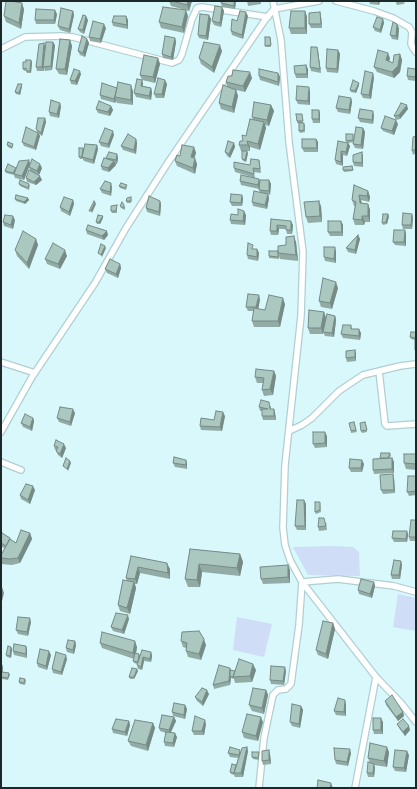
<!DOCTYPE html>
<html>
<head>
<meta charset="utf-8">
<style>
  body { margin:0 }
  #map { position:relative; width:417px; height:789px; overflow:hidden; background:#f0fcfe; font-family:"PT Sans Narrow",sans-serif }
  canvas { display:block }
  .frame { position:absolute; inset:0; border:2px solid #1c2829; pointer-events:none }
</style>
</head>
<body>
<div id="map">
<canvas width="417" height="789"></canvas>
<div class="frame"></div>
</div>
<script>
const c = document.querySelector('canvas').getContext('2d');
c.lineJoin = 'round';
function paint(path, color) { c.fillStyle = color; c.fill(path, 'evenodd'); }
const shape = rows => new Path2D(rows.map(r => 'M' + r).join(''));
function trace(path, color, width, dash) { c.strokeStyle = color; c.lineWidth = width; c.lineCap = dash ? 'butt' : 'round'; c.setLineDash(dash || []); c.stroke(path); }
paint(shape([
  [1,1,416,1,416,788,1,788]
]), '#d8f8fc');
paint(shape([
  [333,546,353,547,359,552,360,576,308,575,293,547],
  [398,594,416,598,416,631,393,627],
  [237,617,272,624,264,657,233,650]
]), '#cfddf6');
const street = shape([
  [273,1,281,40,289,142,303,252,301,316,285,465,283,528,285,545,290,560,302,582,376,677,401,703,416,722],
  [336,1,374,11,393,18,409,27,412,32,411,44,413,48,416,52],
  [1,49,25,37,61,36,73,37,172,63,179,60,182,54,192,19,197,8,202,7,268,17],
  [1,362,35,373],
  [379,371,385,424,387,426,416,424],
  [289,431,302,425,312,418,339,391,363,375,400,366,416,364],
  [1,432,32,377,95,283,126,228,169,161,265,20,274,9,319,1],
  [1,462,21,470],
  [259,788,264,738,273,695,278,690,286,689,291,684,299,625,302,582,338,579,394,586,416,592],
  [355,788,376,677]
]);
trace(street, '#b1cfd3', 8);
trace(street, '#fff', 5.5);
paint(shape([
  [169,1,192,1,189,11,171,6],
  [221,1,236,1,235,9,222,7,224,11,221,27,214,25,212,21,222,7,221,3],
  [247,1,261,1,261,4,248,6],
  [369,1,380,1,379,5,370,4],
  [395,1,405,1,404,4,397,5],
  [24,9,21,29,6,22,4,16],
  [73,11,74,15,70,33,60,30,58,26],
  [305,11,307,17,307,34,291,34,289,28],
  [320,12,321,16,322,28,311,28,309,24],
  [57,14,55,24,36,24,35,20],
  [209,15,211,19,208,40,199,38,198,35],
  [126,16,128,20,128,29,113,26,112,22],
  [188,16,184,33,161,28,159,22],
  [248,16,243,39,232,35,231,31,237,21],
  [383,19,384,23,381,33,375,31,373,27],
  [88,20,84,34,80,32,78,29],
  [106,28,101,43,90,41,89,37],
  [399,28,398,40,392,39,390,35],
  [270,37,271,39,271,47,266,47,265,46],
  [175,38,176,42,173,60,163,58,162,54],
  [87,39,89,43,85,57,80,55,78,51],
  [70,40,72,46,67,75,59,74,56,69],
  [44,43,45,47,55,45,52,70,45,71,44,68,44,71,37,71,36,67],
  [338,50,340,54,338,73,327,72,326,68],
  [222,51,214,73,201,64,199,58],
  [318,51,321,73,311,71,310,67],
  [400,54,402,60,400,72,394,78,377,72,374,67,390,58,389,61,393,63],
  [158,58,160,64,155,83,142,80,140,75],
  [32,62,31,73,27,73,26,70,24,71,23,69],
  [306,65,308,69,308,78,296,78,295,74],
  [416,69,416,81,408,80,407,76],
  [278,73,280,77,279,86,260,80,259,76],
  [81,74,77,85,71,84,70,80],
  [374,77,371,99,363,98,361,94],
  [252,78,245,92,236,90,238,96,234,113,221,109,219,103,227,86,226,82],
  [142,80,143,84,143,86,151,88,152,92,151,100,136,97,134,93],
  [359,83,359,85,356,93,351,92,350,90],
  [167,84,164,98,156,98,154,94],
  [22,86,20,95,16,94,15,92],
  [117,88,133,91,133,105,117,103,116,101,115,103,101,99,100,95],
  [310,91,310,105,298,104,296,100],
  [351,98,352,102,350,114,338,112,336,108],
  [271,105,274,111,269,126,265,125,266,128,260,150,250,147,250,151,241,151,239,145,243,141,246,136,253,120,252,117],
  [61,106,59,118,50,116,49,112],
  [111,106,113,110,110,116,98,113,96,109],
  [408,109,400,119,396,120,394,116],
  [319,110,320,114,320,123,313,123,312,119],
  [302,114,303,123,305,125,305,132,300,133,299,131,302,123,297,123,297,121],
  [374,115,373,124,360,122,358,118],
  [45,118,46,122,42,136,39,134,40,136,36,150,24,146,22,142,37,132,36,129],
  [398,124,394,135,383,131,381,128],
  [363,128,365,132,363,149,355,148,353,144,354,142,348,143,350,146,347,156,343,155,343,166,336,164,335,160,347,142,346,141,353,134,354,140],
  [114,135,109,148,101,146,99,142],
  [416,136,416,153,413,155,412,151],
  [136,139,137,143,136,154,123,150,121,146],
  [316,139,318,142,318,152,304,152,302,148],
  [234,143,235,147,230,158,227,156,225,152],
  [13,144,13,146,12,149,8,147,7,145],
  [97,145,98,149,94,164,84,161,82,158,82,159,80,159,79,157,83,148,84,149],
  [194,147,196,153,194,158,197,164,195,174,177,166,175,161,180,156],
  [248,153,246,162,243,161,242,159],
  [117,154,118,158,117,164,115,164,116,165,109,172,102,170,101,166,107,159,106,158],
  [363,156,363,167,354,166,353,162],
  [29,160,30,164,24,180,15,178,14,175,6,173,5,171,16,168],
  [259,160,260,164,261,173,254,172,255,178,235,172,234,168,250,165],
  [352,166,353,171,344,172,343,170],
  [29,167,42,168,39,175,35,173,42,180,36,185,27,182,26,178,30,170],
  [269,180,271,184,270,195,268,194,269,198,267,209,253,206,252,202,260,192,259,190],
  [240,181,260,183,259,189,241,185],
  [19,184,30,185,29,190,20,186],
  [127,185,127,187,126,190,120,188,119,186],
  [354,185,368,191,370,197,369,202,361,200,362,203,368,204,370,210,370,222,365,222,364,225,355,225,353,219,355,206,354,206,352,200],
  [112,187,111,196,102,193,100,189],
  [242,195,243,199,242,206,232,206,230,202],
  [28,198,29,200,25,204,16,201,15,199],
  [132,199,131,203,127,203,126,201],
  [73,200,74,204,70,216,61,211,60,207],
  [160,201,161,205,160,216,147,212,146,208],
  [120,206,125,207,125,210,121,208],
  [321,206,322,222,308,223,306,217],
  [117,207,117,213,112,213,111,211],
  [412,214,413,218,412,229,403,229,402,225],
  [238,215,246,215,245,225,231,224,230,220],
  [103,216,103,218,100,224,97,224,96,222],
  [389,216,387,224,383,225,382,223],
  [271,219,293,225,292,234,287,234,286,229,279,229,278,235,271,235,270,231],
  [15,220,13,229,4,226,3,222],
  [341,221,343,225,343,236,330,236,328,232],
  [86,230,108,235,104,240,87,234],
  [405,230,406,234,406,246,395,245,393,242],
  [358,235,360,239,356,254,348,252,346,248],
  [36,239,38,245,29,269,17,256,15,250],
  [296,242,298,261,280,259,279,256,279,259,269,258,269,256,286,245],
  [257,249,259,253,258,261,248,259,247,255],
  [336,251,336,263,325,261,324,257],
  [67,256,60,269,47,264,45,259],
  [120,264,121,268,118,278,107,273,105,269],
  [338,288,332,309,321,307,319,301],
  [260,299,258,309,265,310,285,304,280,327,254,327,252,321,254,311,248,311,246,307],
  [324,312,326,318,335,316,336,320,334,337,325,336,323,332,323,334,310,334,308,328],
  [351,325,352,329,361,333,360,340,343,338,341,334],
  [416,332,416,351,415,340,411,339,410,337],
  [355,350,356,354,356,361,347,362,346,358],
  [274,371,276,376,273,395,264,396,262,390,263,383,257,383,255,377],
  [271,406,271,409,274,409,275,413,276,420,263,420,262,416,262,411,260,411,259,407],
  [75,413,71,426,59,422,57,418],
  [225,416,222,431,201,430,200,426],
  [33,418,34,421,32,431,23,427,21,423],
  [354,422,357,432,351,433,351,431],
  [366,424,367,432,362,433,361,431],
  [327,436,327,447,315,448,313,444],
  [54,446,66,448,62,458,58,455,56,451,57,450,55,450],
  [390,453,391,455,390,458,392,458,394,462,394,473,374,474,373,470,381,458],
  [416,454,416,470,406,469,404,463],
  [186,460,187,464,187,469,175,467,173,463],
  [364,464,362,472,351,472,349,468],
  [416,476,416,495,409,496,407,492],
  [394,478,395,493,383,494,381,490],
  [35,490,30,504,21,499,20,495],
  [304,500,306,504,306,530,297,530,295,526],
  [320,502,321,512,316,514,315,512],
  [416,520,416,541,410,541,409,537],
  [326,522,327,530,319,531,318,527],
  [407,531,408,535,407,542,394,542,392,538],
  [30,533,32,539,20,563,12,565,1,564,1,555,5,548,1,547,1,534,16,543],
  [190,549,240,554,243,562,240,576,202,572,200,587,188,587,185,579],
  [131,556,170,569,170,579,140,573,137,584,135,584,136,588,130,614,120,611,118,605,127,581,126,578],
  [401,561,402,565,400,579,392,579,391,575],
  [290,570,290,583,263,584,261,579],
  [374,582,375,586,372,598,359,594,358,590],
  [129,619,124,634,113,631,111,627],
  [31,622,28,636,18,634,16,630],
  [333,623,335,629,328,659,318,655,316,650],
  [75,641,76,645,74,654,67,652,66,648],
  [181,641,206,645,201,660,188,657,186,651,186,648,183,647],
  [100,643,137,647,136,653,140,655,151,652,152,656,151,662,144,661,142,670,138,669,137,665,137,664,134,663,133,661,134,659,102,648],
  [26,646,27,650,27,658,14,655,13,651],
  [11,647,12,649,11,658,7,657,6,655],
  [51,655,47,670,38,667,37,663],
  [67,659,62,675,53,673,52,669],
  [1,664,2,664,3,668,3,672,9,673,10,675,8,680,2,679,1,677,2,675,1,675],
  [230,670,235,671,256,670,252,682,235,683,234,679,231,678,230,685,214,689,213,685],
  [138,671,134,679,130,679,129,677],
  [286,671,284,685,271,684,270,680],
  [25,679,26,681,25,685,20,684,19,682],
  [266,690,268,695,264,714,252,711,249,705],
  [209,694,203,706,197,701,195,697],
  [385,701,403,712,404,716,398,721,386,705],
  [346,704,346,716,336,715,334,711],
  [185,705,187,709,185,719,173,716,172,712],
  [301,706,303,710,300,728,292,726,290,722],
  [174,717,176,721,171,732,177,737,174,747,165,746,164,742,166,733,160,731,159,728],
  [129,721,130,725,127,736,113,733,112,729],
  [263,722,258,741,244,738,242,732],
  [383,722,383,734,374,734,373,730],
  [153,723,155,728,148,751,131,746,128,741],
  [206,724,204,735,194,735,192,731],
  [397,724,410,730,405,736,399,728],
  [247,747,248,751,243,777,235,777,234,775,231,774,230,772,236,765,238,758,230,757,228,753,241,752],
  [389,752,387,767,374,765,375,768,374,777,368,777,367,773,370,763,368,758],
  [351,753,348,766,336,764,335,760],
  [259,754,259,760,253,759,252,757],
  [270,754,271,764,263,765,262,761],
  [409,755,406,772,395,771,393,767]
]), '#92aba5');
paint(shape([
  [188,1,192,1,189,11,187,5],
  [234,1,236,1,235,9,234,6],
  [377,1,380,1,379,5],
  [22,3,24,9,21,29,19,23],
  [222,7,224,11,221,27,220,23],
  [55,10,57,14,55,24,54,20],
  [186,10,188,16,184,33,182,27],
  [73,11,74,15,70,33,69,29],
  [305,11,307,17,307,34,305,28],
  [246,12,248,16,243,39,242,35],
  [320,12,321,16,322,28,321,24],
  [209,15,211,19,208,40,206,36],
  [86,16,88,20,84,34,83,30],
  [126,16,128,20,128,29,127,25],
  [383,19,384,23,381,33,380,30],
  [104,24,106,28,101,43,100,39],
  [397,24,399,28,398,40,396,36],
  [175,38,176,42,173,60,171,57],
  [87,39,89,43,85,57,83,53],
  [70,40,72,46,67,75,65,69],
  [53,42,55,45,52,70,51,66],
  [44,43,45,47,43,67,44,71,42,67],
  [220,45,222,51,214,73,212,67],
  [317,47,318,51,321,73,320,69],
  [338,50,340,54,338,73,337,69],
  [388,53,390,58,388,66,386,60],
  [400,54,402,60,400,72,394,78,392,72],
  [158,58,160,64,155,83,153,77],
  [31,60,32,62,31,73,30,71],
  [306,65,308,69,308,78,307,74],
  [80,71,81,74,77,85,75,81],
  [250,72,252,78,245,92,243,86],
  [278,73,280,77,279,86,278,82],
  [373,73,374,77,371,99,369,95],
  [142,80,143,84,142,90,141,86],
  [165,80,167,84,164,98,162,94],
  [359,83,359,85,356,93,355,91],
  [22,84,22,86,20,95,19,93],
  [131,85,133,91,133,105,131,100],
  [309,87,310,91,310,105,308,101],
  [151,88,152,92,151,100,149,96],
  [118,89,115,97,116,101,115,103,114,99],
  [236,90,238,96,234,113,232,107],
  [351,98,352,102,350,114,349,110],
  [60,103,61,106,59,118,57,114],
  [271,105,274,111,269,126,267,120],
  [407,105,408,109,400,119,399,115],
  [111,106,113,110,110,116,108,112],
  [319,110,320,114,320,123,319,119],
  [373,111,374,115,373,124,372,120],
  [45,118,46,122,42,136,41,133],
  [396,120,398,124,394,135,392,131],
  [264,122,266,128,260,150,258,144],
  [363,128,365,132,363,149,361,145],
  [113,131,114,135,109,148,108,144],
  [38,133,40,136,36,150,34,147],
  [136,139,137,143,136,154,134,150],
  [316,139,318,142,318,152,317,148],
  [247,141,250,147,250,151,248,145],
  [234,143,235,147,230,158,229,154],
  [348,143,350,146,347,156,346,152],
  [97,145,98,149,94,164,93,160],
  [194,147,196,153,193,162,191,157],
  [247,151,248,153,246,162,245,160],
  [341,151,343,155,343,166,341,162],
  [362,152,363,156,363,167,362,163],
  [117,154,118,158,117,164,116,160],
  [195,158,197,164,195,174,193,168],
  [29,160,30,164,24,180,22,176],
  [114,161,116,165,109,172,108,168],
  [40,164,42,168,39,175,37,171],
  [40,176,42,180,36,185,34,182],
  [259,179,260,183,259,189,258,185],
  [269,180,271,184,270,195,269,191],
  [111,183,112,187,111,196,110,192],
  [368,191,370,197,369,202,367,196],
  [268,194,269,198,267,209,265,205],
  [242,195,243,199,242,206,241,203],
  [359,195,361,200,362,208,360,203],
  [28,198,29,200,25,204,24,202],
  [73,200,74,204,70,216,69,212],
  [160,201,161,205,160,216,159,212],
  [319,201,321,206,322,222,320,216],
  [95,202,96,204,92,213,91,211],
  [368,204,370,210,370,222,368,216],
  [244,211,246,215,245,225,243,221],
  [388,214,389,216,387,224,386,222],
  [412,214,413,218,412,229,411,225],
  [13,216,15,220,13,229,11,225],
  [103,216,103,218,100,224,99,222],
  [362,216,365,222,364,225,362,220],
  [291,221,293,225,292,234,291,230],
  [341,221,343,225,343,236,342,232],
  [277,225,279,229,278,235,277,231],
  [405,230,406,234,406,246,404,242],
  [107,231,108,235,104,240,102,236],
  [358,235,360,239,356,254,355,250],
  [294,236,296,242,298,261,296,255],
  [36,239,38,245,29,269,27,263],
  [105,246,106,248,102,257,101,255],
  [335,247,336,251,336,263,334,259],
  [257,249,259,253,258,261,257,257],
  [65,250,67,256,60,269,58,264],
  [120,264,121,268,118,278,116,274],
  [336,282,338,288,332,309,330,303],
  [259,295,260,299,258,311,256,307],
  [283,298,285,304,280,327,278,321],
  [324,312,326,318,323,334,321,328],
  [335,316,336,320,334,337,332,333],
  [359,329,361,333,360,340,359,336],
  [355,350,356,354,356,361,355,357],
  [274,371,276,376,273,395,270,389],
  [73,409,75,413,71,426,70,422],
  [274,409,275,413,276,420,274,416],
  [223,412,225,416,222,431,220,427],
  [33,418,34,421,32,431,30,427],
  [325,432,327,436,327,447,325,443],
  [64,444,66,448,62,458,60,454],
  [392,458,394,462,394,473,392,469],
  [186,460,187,464,187,469,186,465],
  [362,460,364,464,362,472,361,468],
  [70,461,71,463,68,471,67,469],
  [393,474,394,478,395,493,394,490],
  [33,486,35,490,30,504,28,500],
  [304,500,306,504,306,530,305,526],
  [407,531,408,535,407,542,406,539],
  [30,533,32,539,20,563,18,558],
  [240,554,243,562,240,576,237,568],
  [401,561,402,565,400,579,399,575],
  [167,563,170,569,170,579,168,573],
  [199,564,202,572,200,587,197,580],
  [288,565,290,570,290,583,288,577],
  [138,567,140,573,137,584,135,579],
  [134,582,136,588,130,614,127,608],
  [374,582,375,586,372,598,370,594],
  [2,587,4,593,1,605,1,592],
  [128,615,129,619,124,634,122,630],
  [30,618,31,622,28,636,27,632],
  [333,623,335,629,328,659,326,654],
  [204,639,206,645,201,660,199,654],
  [75,641,76,645,74,654,73,650],
  [135,641,137,647,135,659,133,653],
  [26,646,27,650,27,658,26,654],
  [11,647,12,649,11,658,10,656],
  [49,651,51,655,47,670,46,666],
  [151,652,152,656,151,662,150,659],
  [66,655,67,659,62,675,61,672],
  [143,657,144,661,142,670,141,667],
  [2,664,3,668,2,675,1,672],
  [253,664,256,670,252,682,250,676],
  [285,667,286,671,284,685,283,681],
  [230,668,231,672,230,676,231,678,230,685,229,681],
  [137,669,138,671,134,679,134,677],
  [207,690,209,694,203,706,202,702],
  [266,690,268,695,264,714,262,708],
  [345,700,346,704,346,716,344,712],
  [185,705,187,709,185,719,184,715],
  [301,706,303,710,300,728,299,724],
  [403,712,404,716,398,721,396,717],
  [174,717,176,721,170,734,169,730],
  [261,717,263,722,258,741,256,736],
  [381,718,383,722,383,734,381,730],
  [205,720,206,724,204,735,202,731],
  [129,721,130,725,127,736,125,732],
  [153,723,155,728,148,751,146,745],
  [409,726,410,730,405,736,403,732],
  [175,733,177,737,174,747,173,743],
  [247,747,248,751,243,777,241,773],
  [387,747,389,752,387,767,384,761],
  [350,749,351,753,348,766,347,762],
  [269,750,270,754,271,764,269,760],
  [407,751,409,755,406,772,404,768],
  [374,764,375,768,374,777,373,773],
  [331,783,333,788,330,788]
]), '#778b86');
const building = shape([
  [6,1,11,1,22,3,19,23,4,16,6,1],
  [172,1,188,1,187,5,172,1],
  [221,1,234,1,234,6,221,3,221,1],
  [215,6,222,7,220,23,212,21,215,6],
  [163,7,186,10,182,27,159,22,163,7],
  [61,8,73,11,69,29,58,26,61,8],
  [36,9,55,10,54,20,35,20,36,9],
  [240,11,246,12,242,35,231,31,232,19,237,21,240,11],
  [291,11,305,11,305,28,289,28,291,11],
  [320,12,321,24,309,24,309,13,320,12],
  [200,14,209,15,206,36,198,35,200,14],
  [83,15,86,16,83,30,78,29,83,15],
  [114,16,126,16,127,25,112,22,114,16],
  [377,17,383,19,380,30,373,27,377,17],
  [93,21,104,24,100,39,89,37,93,21],
  [393,22,397,24,396,36,390,35,393,22],
  [82,36,87,39,83,53,78,51,82,36],
  [165,36,175,38,171,57,162,54,165,36],
  [265,37,270,37,271,45,265,46,265,37],
  [60,39,70,40,65,69,56,69,60,39],
  [46,42,53,42,51,66,43,67,46,42],
  [204,42,220,45,212,67,199,58,204,42],
  [44,43,42,67,36,67,39,44,44,43],
  [311,47,317,47,320,69,310,67,311,47],
  [327,49,338,50,337,69,326,68,327,49],
  [378,50,388,53,386,60,393,63,394,55,400,54,398,66,392,72,374,67,378,50],
  [144,55,158,58,153,77,140,75,144,55],
  [26,60,31,60,30,71,26,71,26,68,23,69,23,62,26,62,26,60],
  [306,65,307,74,295,74,294,66,306,65],
  [408,68,416,69,416,77,407,76,408,68],
  [74,69,80,71,75,81,70,80,74,69],
  [259,69,278,73,278,82,259,76,259,69],
  [233,70,250,72,243,86,226,82,228,76,232,76,233,70],
  [365,71,373,73,369,95,361,94,365,71],
  [158,78,165,80,162,94,154,94,158,78],
  [137,79,142,80,141,86,151,88,149,96,134,93,137,79],
  [353,80,359,83,355,91,350,90,353,80],
  [118,82,131,85,131,100,115,97,118,82],
  [102,83,117,88,114,99,100,95,102,83],
  [18,84,22,84,19,93,15,92,18,84],
  [223,85,236,90,232,107,219,103,223,85],
  [297,86,309,87,308,101,296,100,297,86],
  [339,96,351,98,349,110,336,108,339,96],
  [51,100,60,103,57,114,49,112,51,100],
  [99,101,111,106,108,112,96,109,99,101],
  [254,102,271,105,267,120,252,117,254,102],
  [401,103,407,105,399,115,394,116,401,103],
  [360,109,373,111,372,120,358,118,360,109],
  [312,110,319,110,319,119,312,119,312,110],
  [296,114,302,114,303,121,297,121,296,114],
  [385,116,396,120,392,131,381,128,385,116],
  [38,118,45,118,41,133,36,129,38,118],
  [250,119,264,122,258,144,247,141,248,145,239,145,240,141,243,141,242,135,246,136,250,119],
  [299,123,304,123,304,130,299,131,299,123],
  [26,127,38,133,34,147,22,142,26,127],
  [356,127,363,128,361,145,353,144,356,127],
  [105,128,113,131,108,144,99,142,105,128],
  [128,134,136,139,134,150,121,146,128,134],
  [346,134,353,134,353,140,346,141,346,134],
  [416,136,416,149,412,151,413,137,416,136],
  [302,139,316,139,317,148,302,148,302,139],
  [228,141,234,143,229,154,225,152,228,141],
  [338,141,348,143,346,152,341,151,341,162,335,160,338,141],
  [8,142,13,144,12,147,7,145,8,142],
  [85,144,97,145,93,160,82,157,85,144],
  [182,145,194,147,191,157,195,158,193,168,175,161,177,155,180,156,182,145],
  [79,148,83,148,82,157,79,157,79,148],
  [242,151,247,151,245,160,242,159,242,151],
  [109,152,117,154,116,160,106,158,109,152],
  [362,152,362,163,353,162,353,155,362,152],
  [104,158,114,161,108,168,101,166,104,158],
  [32,159,40,164,37,171,29,167,32,159],
  [251,159,259,160,260,169,253,168,254,174,234,168,234,162,250,165,251,159],
  [29,160,22,176,14,174,19,161,29,160],
  [8,164,16,168,13,173,5,171,8,164],
  [352,166,353,170,343,170,343,167,352,166],
  [29,170,40,176,34,182,26,178,29,170],
  [241,175,259,179,258,185,240,181,241,175],
  [20,180,29,184,28,188,19,184,20,180],
  [260,180,269,180,269,191,259,190,260,180],
  [105,181,111,183,110,192,100,189,105,181],
  [121,183,127,185,125,188,119,186,121,183],
  [354,185,368,191,367,196,359,195,360,203,368,204,368,216,362,216,362,220,353,219,356,202,352,200,354,185],
  [254,191,268,194,265,205,252,202,254,191],
  [231,194,242,195,241,203,230,202,231,194],
  [16,195,28,198,24,202,15,199,16,195],
  [149,196,160,201,159,212,146,208,149,196],
  [64,197,73,200,69,212,60,207,64,197],
  [131,197,131,201,126,201,127,198,131,197],
  [94,201,95,202,91,211,89,211,94,201],
  [319,201,320,216,306,217,304,202,319,201],
  [122,202,124,205,124,208,120,206,122,202],
  [117,205,116,211,111,211,111,206,117,205],
  [238,209,244,211,243,221,230,220,231,214,238,215,238,209],
  [403,213,412,214,411,225,402,225,403,213],
  [383,214,388,214,386,222,382,223,383,214],
  [5,215,13,216,11,225,3,222,5,215],
  [98,215,103,216,99,222,96,222,98,215],
  [271,219,291,221,291,230,286,230,286,226,277,225,277,231,270,231,271,219],
  [328,221,341,221,342,232,328,232,328,221],
  [88,225,107,231,102,236,86,230,88,225],
  [394,230,405,230,404,242,393,242,394,230],
  [23,231,36,239,27,263,15,250,23,231],
  [358,235,355,250,346,248,358,235],
  [294,236,296,255,278,253,278,246,286,245,286,237,294,236],
  [53,243,65,250,58,264,45,259,53,243],
  [248,243,253,245,252,249,257,249,257,257,247,255,248,243],
  [101,244,105,246,101,255,98,253,101,244],
  [324,247,335,247,334,259,324,257,324,247],
  [269,251,278,251,278,257,269,256,269,251],
  [110,259,120,264,116,274,105,269,110,259],
  [323,278,336,282,330,303,319,301,323,278],
  [248,294,259,295,256,307,246,307,248,294],
  [269,295,283,298,278,321,252,321,254,308,265,310,269,295],
  [309,310,324,312,321,328,308,328,309,310],
  [327,314,335,316,332,333,323,332,327,314],
  [343,325,351,325,351,329,359,329,359,336,341,334,343,325],
  [411,332,416,332,416,338,410,337,411,332],
  [415,339,416,339,416,349,415,350,415,339],
  [355,350,355,357,346,358,346,351,355,350],
  [256,369,274,371,270,389,262,390,264,378,255,377,256,369],
  [261,400,269,402,270,409,274,409,274,416,262,416,262,409,268,409,259,407,261,400],
  [60,407,73,409,70,422,57,418,60,407],
  [216,411,223,412,220,427,200,426,201,418,214,420,216,411],
  [25,414,33,418,30,427,21,423,25,414],
  [354,422,356,430,351,431,349,423,354,422],
  [365,422,367,430,361,431,360,423,365,422],
  [313,432,325,432,325,443,313,444,313,432],
  [56,440,64,444,60,454,56,451,58,447,54,446,56,440],
  [381,453,390,453,388,458,380,458,381,453],
  [404,454,416,454,416,464,404,463,404,454],
  [174,457,186,460,186,465,173,463,174,457],
  [66,458,70,461,67,469,63,466,66,458],
  [392,458,392,469,373,470,373,459,392,458],
  [350,459,362,460,361,468,349,468,350,459],
  [393,474,394,490,381,490,380,475,393,474],
  [408,476,416,476,416,491,407,492,408,476],
  [26,484,33,486,28,500,20,495,26,484],
  [297,500,304,500,305,526,295,526,297,500],
  [315,502,320,502,320,510,315,512,315,502],
  [319,518,324,518,326,526,318,527,319,518],
  [411,520,416,520,416,537,409,537,411,520],
  [21,530,30,533,18,558,10,559,1,558,1,555,10,539,16,543,21,530],
  [393,531,407,531,406,539,392,538,393,531],
  [2,533,10,538,6,546,1,543,1,534,2,533],
  [190,549,240,554,237,568,199,564,197,580,185,579,190,549],
  [131,556,167,563,168,573,138,567,135,579,126,578,131,556],
  [394,560,401,561,399,575,391,575,394,560],
  [288,565,288,577,261,579,260,567,288,565],
  [361,579,374,582,370,594,358,590,361,579],
  [123,580,134,582,127,608,118,605,123,580],
  [116,613,128,615,122,630,111,627,116,613],
  [18,617,30,618,27,632,16,630,18,617],
  [323,621,333,623,326,654,316,650,323,621],
  [199,631,204,639,199,654,186,651,187,643,181,641,182,632,199,631],
  [102,632,135,641,133,653,100,643,102,632],
  [68,640,75,641,73,650,66,648,68,640],
  [14,644,26,646,26,654,13,651,14,644],
  [8,646,11,647,10,656,6,655,8,646],
  [40,649,49,651,46,666,37,663,40,649],
  [142,650,151,652,150,659,143,657,141,667,137,665,142,650],
  [56,652,66,655,61,672,52,669,56,652],
  [135,653,139,654,138,662,133,661,135,653],
  [239,659,253,664,250,676,233,677,239,659],
  [219,665,230,668,229,681,213,685,219,665],
  [271,666,285,667,283,681,270,680,271,666],
  [132,668,137,669,134,677,129,677,132,668],
  [230,670,235,671,233,677,230,676,230,670],
  [2,672,9,673,8,678,1,677,2,672],
  [20,678,25,679,24,683,19,682,20,678],
  [202,688,207,690,202,702,195,697,202,688],
  [253,688,266,690,262,708,249,705,253,688],
  [392,695,403,712,396,717,385,701,392,695],
  [338,698,345,700,344,712,334,711,338,698],
  [174,703,185,705,184,715,172,712,174,703],
  [292,704,301,706,299,724,290,722,292,704],
  [247,714,261,717,256,736,242,732,247,714],
  [162,715,174,717,169,730,159,728,162,715],
  [195,716,205,720,202,731,192,731,195,716],
  [373,718,381,718,381,730,373,730,373,718],
  [116,719,129,721,125,732,112,729,116,719],
  [403,719,409,726,403,732,397,724,403,719],
  [135,720,153,723,146,745,128,741,135,720],
  [166,732,175,733,173,743,164,742,166,732],
  [370,743,387,747,384,761,368,758,370,743],
  [230,747,240,750,239,755,228,753,230,747],
  [247,747,241,773,234,773,242,748,247,747],
  [334,748,350,749,347,762,335,760,334,748],
  [269,750,269,760,262,761,262,751,269,750],
  [395,750,407,751,404,768,393,767,395,750],
  [252,752,259,752,258,758,252,757,252,752],
  [368,762,374,764,373,773,367,773,368,762],
  [232,764,236,765,234,773,230,772,232,764],
  [318,780,331,783,330,788,317,788,318,780]
]);
paint(building, '#aac7c0');
trace(building, '#778b86', 1);
</script>
</body>
</html>
